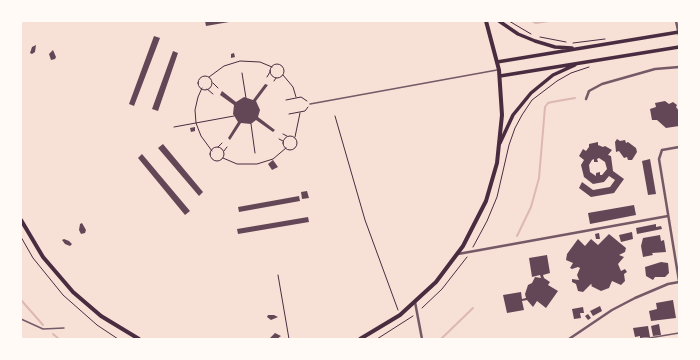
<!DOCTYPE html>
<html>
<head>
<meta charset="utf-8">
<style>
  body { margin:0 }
  #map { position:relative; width:700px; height:360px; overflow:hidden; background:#f7e1d7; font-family:"IBM Plex Serif",serif }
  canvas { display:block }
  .frame { position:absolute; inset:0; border:22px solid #fffaf5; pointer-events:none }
</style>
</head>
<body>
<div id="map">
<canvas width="700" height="360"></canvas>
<div class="frame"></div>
</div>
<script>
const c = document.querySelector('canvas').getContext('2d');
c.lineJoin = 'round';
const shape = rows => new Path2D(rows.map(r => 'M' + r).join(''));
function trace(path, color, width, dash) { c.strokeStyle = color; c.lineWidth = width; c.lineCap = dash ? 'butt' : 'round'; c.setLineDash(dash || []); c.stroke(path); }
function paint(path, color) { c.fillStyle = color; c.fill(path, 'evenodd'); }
trace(shape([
  [532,21,536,23,549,21],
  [517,236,531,207,539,178,545,107,548,103,552,102,575,98],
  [21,300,43,325],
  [53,334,59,339],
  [441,339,473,308]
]), '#dcb8b0', 2);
paint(shape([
  [205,21,228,21,229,22,206,26],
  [154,36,160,38,134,106,129,104],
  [36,45,35,52,32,54,30,53,32,47],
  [53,50,56,57,55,59,51,60,49,54],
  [173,51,178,53,158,111,152,109],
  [234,53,235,57,231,58,231,54],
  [265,84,268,85,256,101,260,110,258,117,275,130,273,132,256,120,251,124,241,123,230,140,228,138,238,122,233,114,234,105,220,95,222,91,236,102,244,97,253,100],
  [665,101,669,104,673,102,677,105,676,107,679,111,679,126,666,128,657,120,652,120,650,109,656,107,655,103],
  [195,127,195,131,191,132,190,128],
  [617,139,620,141,625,140,626,143,628,142,636,148,637,152,632,160,628,160,627,157,624,158,619,151,616,152,615,142],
  [598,142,598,145,603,147,605,146,612,150,608,155,611,156,613,171,624,179,614,193,591,197,579,188,582,182,593,190,610,187,615,180,609,176,604,182,593,184,584,177,581,165,584,160,579,156,583,149,586,151,589,147,589,144],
  [599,158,605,162,607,169,602,175,600,175,600,172,596,173,596,176,590,172,589,165,592,160,594,159,594,162,598,162,597,159],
  [163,144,203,192,199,196,158,148],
  [142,154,190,211,185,215,138,158],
  [650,159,656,194,648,195,642,161],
  [273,160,278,167,272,170,268,164],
  [307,191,309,198,302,199,301,192],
  [299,196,300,201,239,212,238,207],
  [634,205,636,215,590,224,588,213],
  [308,217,309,222,238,234,237,229],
  [82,223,86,230,85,233,81,234,79,230,80,224],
  [656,224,656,227,661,226,662,229,637,234,636,228],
  [632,232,633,239,621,242,619,235],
  [599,233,600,239,596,239,595,234],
  [609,234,626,248,625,252,619,255,624,257,618,264,621,271,625,269,627,272,624,274,625,281,621,285,612,281,609,288,601,291,591,286,592,285,591,284,583,292,578,291,576,284,572,282,572,279,579,280,577,275,580,268,578,267,572,269,570,268,573,263,566,260,567,254,578,239,585,246,591,239,598,245],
  [660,235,661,241,664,240,666,252,652,253,653,255,643,257,641,246,643,238],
  [64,239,69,241,72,244,70,246,65,244,62,240],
  [547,255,550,273,543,275,544,278,550,282,548,285,558,291,546,308,537,301,533,307,527,300,522,301,524,310,507,313,503,295,521,292,522,299,526,298,525,294,528,285,532,283,535,277,541,278,540,275,532,277,529,258],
  [661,262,668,263,669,273,665,277,655,277,653,280,646,276,645,267],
  [673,300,676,318,651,321,649,311,657,309,656,303],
  [600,306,602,311,593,316,590,311],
  [583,307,584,313,580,313,581,318,574,319,572,309],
  [588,314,591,318,588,320,585,316],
  [268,315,274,315,278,317,271,320,267,317],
  [659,324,661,335,653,336,651,326],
  [648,326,650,337,640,338,640,336,635,337,633,328],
  [275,333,281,336,277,339,271,339,270,338]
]), '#644757');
trace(shape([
  [509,21,531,34],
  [540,37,566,42],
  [573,43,605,39],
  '270 71a7 7 0 1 1 14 0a7 7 0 1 1-14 0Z',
  [242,73,246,98],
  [283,75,293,87,296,97],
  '198 83a7 7 0 1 1 14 0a7 7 0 1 1-14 0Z',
  [209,77,224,66,240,61,260,62,272,67],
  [267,77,270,72],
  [274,81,276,78],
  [213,83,218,88],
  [202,88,198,97,195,110,196,123,201,136,212,151],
  [207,89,213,94],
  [286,100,301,97,307,101],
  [289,114,305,111,308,107],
  [335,116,365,220,398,310],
  [251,124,255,153],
  [174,127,234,116],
  [283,134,287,136],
  '283 143a7 7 0 1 1 14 0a7 7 0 1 1-14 0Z',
  [295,137,300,113],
  [279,139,283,141],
  [218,147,222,143],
  '210 154a7 7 0 1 1 14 0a7 7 0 1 1-14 0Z',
  [224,151,227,147],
  [223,158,237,164,257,164,273,159,286,148],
  [21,237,33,258,63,295,97,325,118,339],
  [473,247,487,221,497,197,509,145,515,128,522,115,532,100,557,81,571,73,589,67],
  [278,275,289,339],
  [422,308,442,289,467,257],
  [377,339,413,316]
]), '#4a2c40', 1);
trace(shape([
  [310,104,497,70],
  [21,319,43,329,64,328],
  [643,339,679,333]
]), '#755966', 1.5);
trace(shape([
  [676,21,679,35],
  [586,99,589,91,602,84,655,69,679,67],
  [679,147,662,150,659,159,679,281],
  [458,254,668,216],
  [415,302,422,339],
  [569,339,612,310,635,298,668,284,679,282]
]), '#755966', 2.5);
trace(shape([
  [499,21,518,34,535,41,555,47,572,48],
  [497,62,679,32],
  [500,76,679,47],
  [500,143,513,115,531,93,553,75,575,65]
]), '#4a2c40', 3.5);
trace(shape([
  [21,220,43,257,73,292,101,316,139,339],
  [360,339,400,315,436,282,463,246,486,201,497,163,502,115,499,70,486,21]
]), '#4a2c40', 4);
</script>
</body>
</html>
